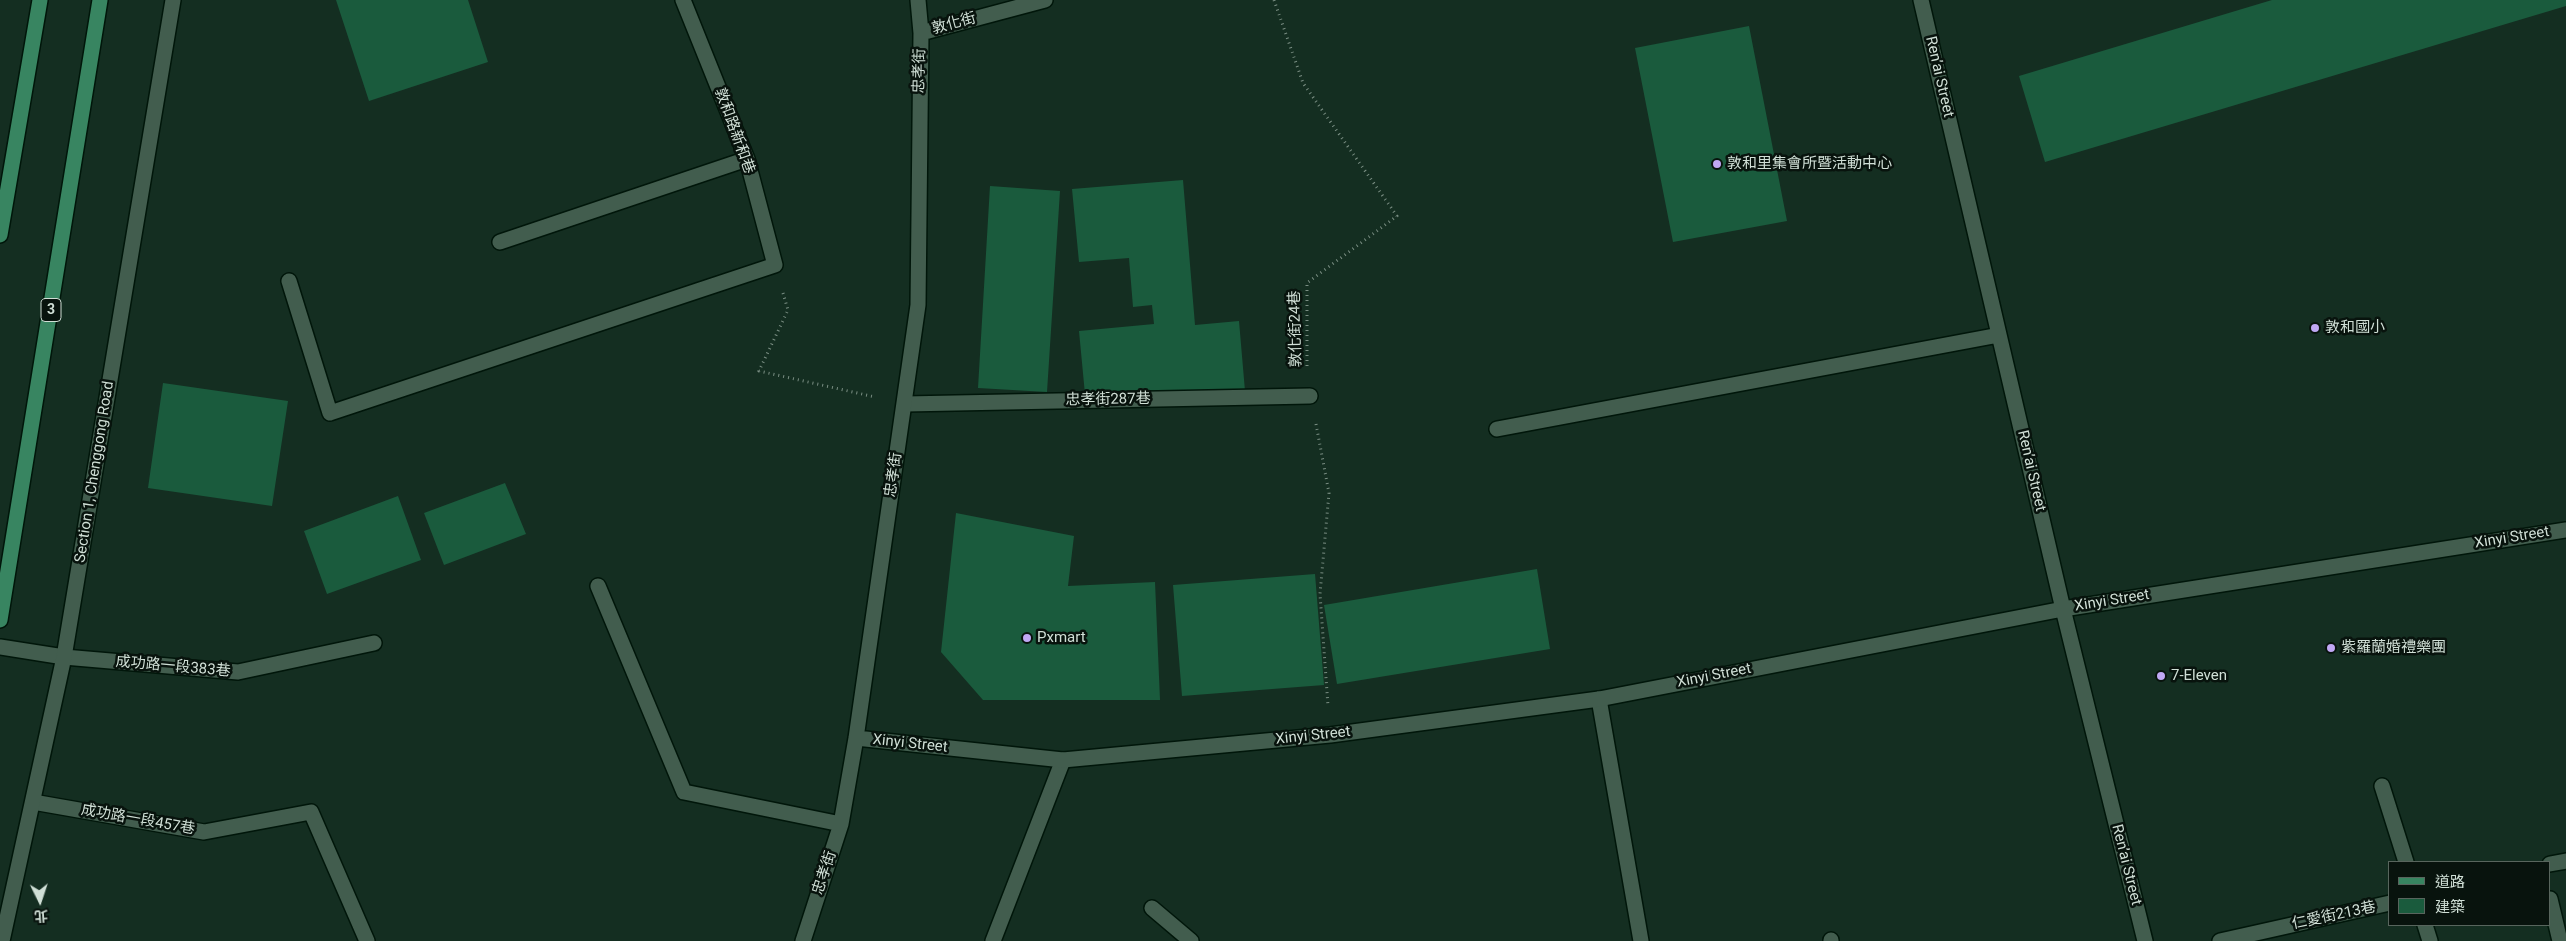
<!DOCTYPE html>
<html>
<head>
<meta charset="utf-8">
<style>
  body { margin:0 }
  #map { position:relative; width:2566px; height:941px; overflow:hidden; background:#142e21; font-family:Roboto,"Noto Sans TC",sans-serif }
  canvas { display:block }
  .legend { position:absolute; left:2388px; top:861px; width:162px; height:65px; box-sizing:border-box; background:#08130d; border:1px solid #58655d; margin:0; padding:6px 9px; list-style:none; font-size:15px; color:#d0dfd6 }
  .legend li { display:flex; align-items:center; gap:10px; height:25px }
  .legend b { width:25px; border:1px solid #58655d }
  .north { position:absolute; left:15px; top:876px; width:50px; height:50px; -webkit-text-stroke:4px #08130d; paint-order:stroke; rotate:176deg; font-size:14px; font-weight:700; line-height:20px; text-align:center; color:#d0dfd6 }
  .north::after { content:''; display:block; margin:auto; width:18px; height:22px; background:#d0dfd6; clip-path:polygon(50% 0,100% 100%,50% 72%,0 100%) }
</style>
</head>
<body>
<div id="map">
<canvas width="2566" height="941"></canvas>
<ul class="legend">
<li><b style="height:6px;background:#388561"></b>道路</li>
<li><b style="height:14px;background:#1a5b3d"></b>建築</li>
</ul>
<div class="north">北</div>
</div>
<script>
const c = document.querySelector('canvas').getContext('2d');
c.lineJoin = 'round';
function paint(path, color) { c.fillStyle = color; c.fill(path, 'evenodd'); }
const shape = rows => new Path2D(rows.map(r => 'M' + r).join(''));
function trace(path, color, width, dash) { c.strokeStyle = color; c.lineWidth = width; c.lineCap = dash ? 'butt' : 'round'; c.setLineDash(dash || []); c.stroke(path); }
function drawText(font, color, halo, rows, align = 'center') {
  c.font = font + ' Roboto,"Noto Sans TC",sans-serif'; c.lineWidth = 5; c.setLineDash([]); c.textBaseline = 'middle'; c.strokeStyle = halo; c.fillStyle = color; for (const [text, x, y, turn = 0] of rows) {
    c.save(); c.translate(x, y); c.rotate((+turn || 0) * Math.PI / 180); c.textAlign = isNaN(turn) ? turn : align; if (halo) c.strokeText(text, 0, 0); c.fillText(text, 0, 0); c.restore();
  }
}
paint(shape([
  [336,0,468,0,488,62,369,101],
  [2272,0,2566,0,2566,6,2045,162,2019,76],
  [1749,26,1787,221,1673,242,1635,48],
  [1183,180,1195,325,1239,321,1245,391,1086,405,1079,331,1154,324,1152,305,1133,307,1129,258,1079,262,1072,189],
  [990,186,1060,191,1047,392,978,388],
  [163,383,288,401,272,506,148,488],
  [505,483,526,534,444,565,424,513],
  [398,496,421,560,327,594,304,531],
  [956,513,1074,536,1068,586,1155,582,1160,700,983,700,941,652],
  [1537,569,1550,649,1337,684,1324,605],
  [1315,574,1324,685,1182,696,1173,585]
]), '#1a5b3d');
const service = shape([
  [500,242,747,159],
  [289,281,330,413,775,265,747,159,683,0],
  [905,404,1310,396],
  [0,647,64,657,238,672,374,643],
  [1599,699,1641,941],
  [2382,786,2406,862],
  [33,802,204,832,311,812,367,941],
  [2550,899,2560,941],
  [1152,908,1191,941],
  [2425,925,2430,941],
  [1831,940,1831,941],
  [993,941,1063,760]
]);
const minor = shape([
  [1921,0,2063,609,2145,941],
  [921,33,1045,0],
  [1497,429,1999,335],
  [598,586,684,792,841,824],
  [856,738,1063,760,1330,735,1599,699,2063,609,2566,530],
  [2550,864,2566,861],
  [2,941,64,657,173,0],
  [803,941,841,824,856,738,918,305,921,33,918,0],
  [2220,941,2390,903]
]);
const primary = shape([
  [0,235,40,0],
  [0,620,100,0]
]);
trace(service, '#00160a', 18);
trace(minor, '#00160a', 18);
trace(primary, '#00160a', 18);
trace(shape([
  [1274,0,1303,83,1397,216,1307,283,1307,368],
  [783,293,788,310,759,371,875,397],
  [1316,424,1329,493,1320,594,1328,706]
]), '#7a8e83', 3, [1, 4]);
trace(service, '#425d4e', 15);
trace(minor, '#425d4e', 15);
trace(primary, '#388561', 15);
for (const [x, y, r, color] of [
  [1717,164,5,"#c0a8f4"],
  [2315,328,5,"#c0a8f4"],
  [1027,638,5,"#c0a8f4"],
  [2331,648,5,"#c0a8f4"],
  [2161,676,5,"#c0a8f4"]
]) { const dot = new Path2D(); dot.arc(x, y, r, 0, 2 * Math.PI); c.fillStyle = color; c.fill(dot); trace(dot, '#08130d', 2); }
for (const [x, y, w] of [
  [51,310,20]
]) { const box = new Path2D(); box.roundRect(x - w / 2, y - 11.5, w, 23, 4); c.fillStyle = '#08130d'; c.fill(box); trace(box, '#d0dfd6', 1); }
drawText('bold 14px', '#d0dfd6', null, [
  ["3",51,310]
]);
drawText('15px', '#d0dfd6', '#08130d', [
  ["敦化街",954,24,-15],
  ["忠孝街",920,71,-89],
  ["Ren’ai Street",1939,77,77],
  ["敦和路新和巷",734,131,70],
  ["敦化街24巷",1296,329,-91],
  ["忠孝街287巷",1108,400,-1],
  ["Ren’ai Street",2031,471,77],
  ["Section 1, Chenggong Road",95,472,-81],
  ["忠孝街",894,475,-82],
  ["Xinyi Street",2512,538,-9],
  ["Xinyi Street",2112,601,-9],
  ["成功路一段383巷",173,667,5],
  ["Xinyi Street",1714,676,-11],
  ["Xinyi Street",1313,736,-6],
  ["Xinyi Street",910,744,6],
  ["成功路一段457巷",138,820,10],
  ["Ren’ai Street",2126,865,76],
  ["忠孝街",825,873,-72],
  ["仁愛街213巷",2334,916,-12]
]);
drawText('15px', '#d0dfd6', '#08130d', [
  ["敦和里集會所暨活動中心",1727,164],
  ["敦和國小",2325,328],
  ["Pxmart",1037,638],
  ["紫羅蘭婚禮樂團",2341,648],
  ["7-Eleven",2171,676]
], 'left');
</script>
</body>
</html>
